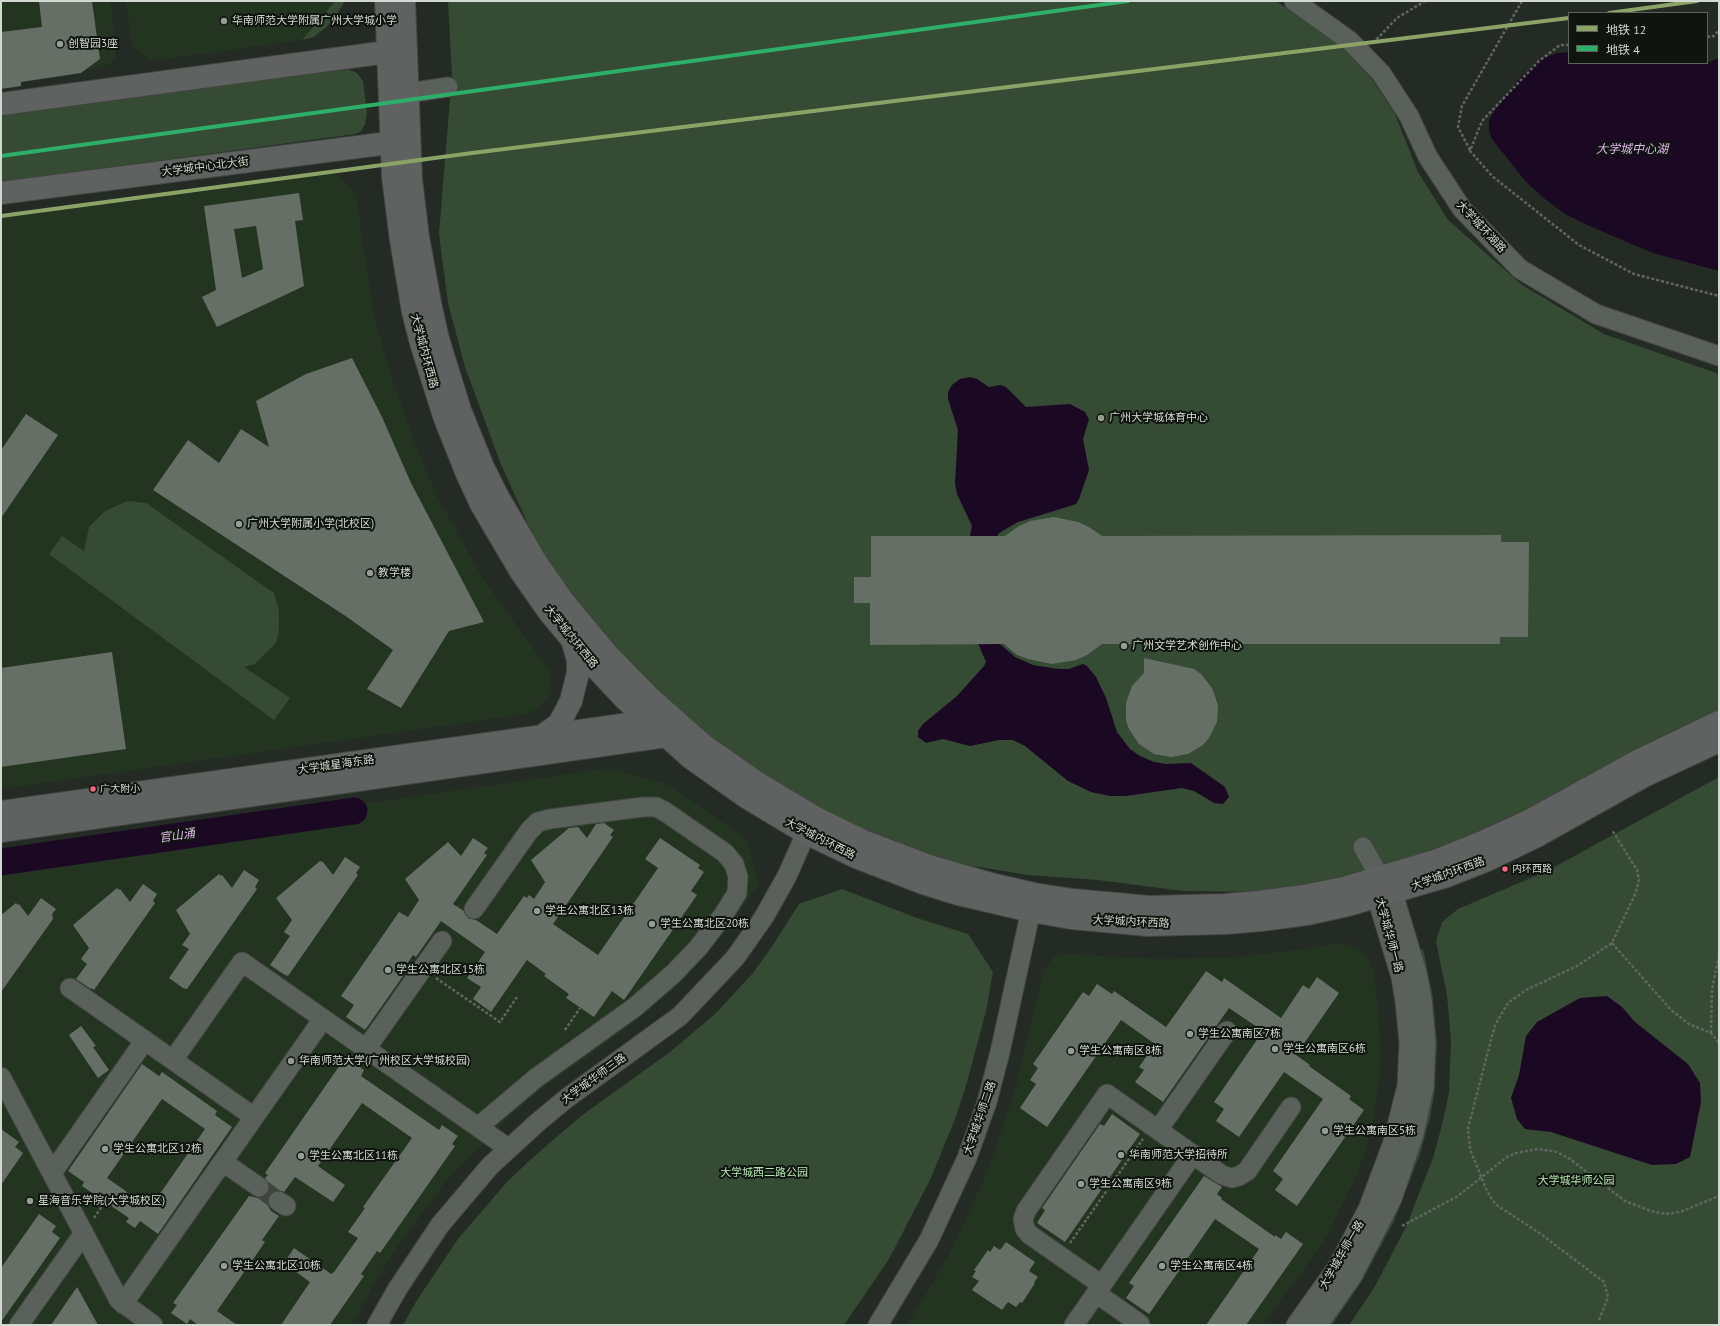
<!DOCTYPE html>
<html>
<head>
<meta charset="utf-8">
<style>
  body { margin:0 }
  #map { position:relative; width:1720px; height:1326px; overflow:hidden; background:#242a24; font-family:"PT Sans","Noto Sans SC",sans-serif }
  canvas { display:block }
  .frame { position:absolute; inset:0; border:2px solid #d1d9d0; pointer-events:none }
  .legend { position:absolute; left:1568px; top:12px; width:140px; height:52px; box-sizing:border-box; background:#0f150e; border:1px solid #5d635c; margin:0; padding:5px 7px; list-style:none; font-size:12px; color:#d1d9d0 }
  .legend li { display:flex; align-items:center; gap:8px; height:20px }
  .legend b { width:20px; border:1px solid #5d635c }
</style>
</head>
<body>
<div id="map">
<canvas width="1720" height="1326"></canvas>
<div class="frame"></div>
<ul class="legend">
<li><b style="height:5px;background:#8ca367"></b>地铁 12</li>
<li><b style="height:5px;background:#2daf69"></b>地铁 4</li>
</ul>
</div>
<script>
const c = document.querySelector('canvas').getContext('2d');
c.lineJoin = 'round';
function paint(path, color) { c.fillStyle = color; c.fill(path, 'evenodd'); }
const shape = rows => new Path2D(rows.map(r => 'M' + r).join(''));
function trace(path, color, width, dash) { c.strokeStyle = color; c.lineWidth = width; c.lineCap = dash ? 'butt' : 'round'; c.setLineDash(dash || []); c.stroke(path); }
function drawText(font, color, halo, rows, align = 'center') {
  c.font = font + ' "PT Sans","Noto Sans SC",sans-serif'; c.lineWidth = 4; c.setLineDash([]); c.textBaseline = 'middle'; c.strokeStyle = halo; c.fillStyle = color; for (const [text, x, y, turn = 0] of rows) {
    c.save(); c.translate(x, y); c.rotate((+turn || 0) * Math.PI / 180); c.textAlign = isNaN(turn) ? turn : align; if (halo) c.strokeText(text, 0, 0); c.fillText(text, 0, 0); c.restore();
  }
}
paint(shape([
  [1,1,110,1,117,47,115,58,111,63,104,67,1,81],
  [126,1,335,1,302,40,152,61,132,46],
  [326,173,336,175,345,181,356,196,373,309,389,370,418,451,436,494,481,575,548,669,551,686,547,698,538,709,526,714,1,789,1,216],
  [609,768,669,785,747,839,759,884,722,936,683,981,624,1031,537,1093,517,1110,449,1177,398,1245,374,1284,352,1325,1,1325,1,868,357,817,355,805],
  [1340,943,1349,945,1360,950,1369,960,1373,970,1378,1006,1381,1053,1380,1073,1372,1124,1363,1158,1356,1177,1328,1234,1313,1257,1262,1325,907,1325,951,1251,989,1167,1017,1083,1043,971,1052,959,1058,955,1069,954,1155,959,1224,958,1290,951]
]), '#233421');
paint(shape([
  [335,1,345,1,331,23,314,37,302,40],
  [448,1,1276,1,1343,48,1372,79,1395,114,1418,172,1448,220,1522,285,1604,334,1719,374,1719,717,1420,869,1265,892,1183,891,1098,880,1028,875,937,860,807,808,718,749,608,655,545,562,500,462,465,367,448,303,439,234,452,74],
  [348,69,357,73,363,81,367,112,365,125,360,132,355,134,1,182,1,115],
  [127,501,146,503,274,593,279,611,279,630,276,643,255,664,244,667,290,698,274,720,49,554,62,536,84,551,89,527,105,511],
  [1719,777,1719,1325,1349,1325,1374,1288,1406,1227,1433,1158,1443,1121,1449,1092,1451,1041,1447,995,1436,941,1442,922,1458,909,1547,871],
  [842,889,917,918,968,934,993,972,986,1011,968,1079,957,1114,931,1178,889,1259,844,1325,403,1325,417,1300,458,1239,507,1182,531,1159,581,1116,670,1052,715,1014,753,973,771,948,799,904],
  [1423,949,1433,997,1437,1042,1435,1090,1430,1118,1420,1154,1394,1221,1362,1281,1332,1325,1329,1325,1435,1042,1431,997,1420,950]
]), '#364b34');
paint(shape([
  [1569,52,1569,63,1688,64,1707,63,1719,58,1719,271,1653,253,1587,225,1565,214,1545,199,1526,182,1492,139,1489,131,1489,120,1495,110,1519,79,1541,59,1558,53],
  [970,377,977,379,989,387,1001,385,1006,387,1026,407,1070,404,1085,412,1089,419,1083,439,1089,470,1079,499,1076,504,1067,507,1018,522,999,533,996,538,1000,644,1015,657,1033,665,1059,669,1069,669,1083,664,1087,666,1096,677,1106,698,1117,732,1130,749,1140,756,1154,762,1166,764,1191,763,1225,787,1229,797,1223,804,1214,803,1194,791,1182,788,1126,796,1110,796,1091,792,1068,781,1025,746,1013,740,999,740,970,746,943,739,926,743,918,737,918,731,923,724,957,696,984,666,986,662,977,641,969,541,972,526,957,494,955,483,958,430,948,399,948,392,952,385,960,379],
  [1607,996,1622,1007,1635,1022,1688,1064,1700,1083,1701,1102,1690,1157,1676,1164,1652,1165,1551,1132,1525,1129,1517,1119,1511,1098,1519,1075,1526,1036,1537,1022,1580,998]
]), '#1b0822');
trace(shape([
  [1,862,354,811]
]), '#1b0822', 27);
paint(shape([
  [39,1,92,1,100,59,81,73,21,82,21,86,1,89,1,32,42,27],
  [299,193,303,220,295,221,304,286,217,327,202,297,216,290,204,206],
  [256,226,263,269,242,278,234,229],
  [352,358,382,417,411,483,484,622,449,631,401,708,367,689,393,650,347,617,153,490,188,440,219,463,241,429,269,447,256,401,306,374],
  [26,414,58,435,1,518,1,450],
  [1054,517,1078,522,1089,527,1102,536,1501,535,1501,542,1529,542,1528,637,1500,637,1500,644,1102,644,1087,655,1076,660,1052,664,1028,659,1017,655,1004,644,870,645,870,603,854,603,854,577,871,577,871,536,1005,536,1019,526,1030,521],
  [112,652,126,749,1,767,1,668],
  [1144,658,1194,669,1201,674,1212,688,1218,705,1217,722,1209,738,1203,745,1188,754,1171,757,1154,754,1139,744,1129,729,1126,721,1126,703,1132,686,1144,673],
  [604,823,614,830,610,835,613,837,553,924,598,955,658,868,645,859,660,838,700,865,698,868,704,872,691,891,697,895,624,1000,612,991,594,1017,566,998,569,994,544,976,546,974,527,960,491,1012,473,999,481,987,467,978,485,952,441,921,416,957,413,955,400,974,403,976,365,1030,346,1017,354,1005,341,996,399,912,408,917,419,900,405,879,448,842,461,856,473,838,488,848,484,853,487,855,453,904,464,911,468,918,476,920,497,934,524,896,527,898,529,895,534,899,545,882,531,860,569,828,578,827,587,838,596,824],
  [345,857,360,867,356,873,358,875,288,976,285,975,270,965,290,936,284,932,292,920,276,898,320,861,323,862,333,875],
  [244,870,259,880,255,887,257,889,187,989,183,988,169,978,189,949,182,945,190,934,176,910,219,874,221,876,222,875,232,888],
  [143,884,157,894,153,901,155,903,94,990,92,988,91,989,76,979,87,964,81,959,89,948,73,925,117,888,119,890,120,889,130,902],
  [41,898,56,909,52,914,53,919,1,992,1,915,16,903,18,905,19,904,28,916],
  [1206,971,1222,982,1224,978,1281,1018,1303,985,1309,989,1317,977,1339,993,1296,1055,1310,1065,1309,1066,1351,1096,1349,1099,1364,1110,1297,1206,1275,1190,1283,1179,1273,1171,1323,1099,1284,1072,1239,1137,1216,1121,1224,1109,1214,1102,1263,1031,1229,1008,1163,1102,1135,1082,1144,1070,1139,1067,1155,1044,1121,1020,1047,1127,1020,1108,1036,1084,1030,1080,1038,1068,1033,1064,1083,992,1089,996,1097,984,1112,994,1114,991,1166,1027],
  [81,1026,96,1046,93,1047,109,1070,98,1078,69,1035],
  [349,1059,364,1070,361,1076,439,1130,442,1125,458,1136,452,1144,455,1146,380,1253,377,1251,361,1274,364,1276,330,1325,281,1325,310,1282,284,1263,294,1248,331,1274,334,1272,358,1238,348,1232,365,1208,363,1207,412,1138,362,1103,318,1166,345,1185,333,1202,295,1177,284,1192,278,1190,273,1192,269,1196,268,1206,271,1211,279,1216,262,1240,265,1242,217,1311,237,1325,198,1325,190,1319,187,1324,171,1313,177,1305,173,1303,249,1196,258,1198,268,1194,270,1188,265,1178,268,1175,265,1173,340,1065,343,1067],
  [142,1064,159,1076,162,1072,217,1111,215,1115,232,1127,158,1234,140,1221,135,1228,126,1222,129,1218,82,1186,84,1182,68,1171],
  [162,1099,205,1129,150,1208,154,1199,146,1193,140,1201,107,1178],
  [1112,1114,1140,1134,1065,1242,1037,1223,1045,1210,1042,1208,1100,1124,1104,1126],
  [1,1129,19,1142,15,1147,23,1153,1,1185],
  [1204,1176,1222,1187,1217,1194,1222,1198,1221,1199,1275,1237,1275,1235,1281,1239,1286,1232,1303,1244,1246,1325,1206,1325,1259,1249,1215,1219,1149,1314,1126,1298,1134,1286,1129,1283],
  [39,1214,56,1226,52,1232,60,1238,1,1322,1,1268],
  [1006,1242,1035,1262,1029,1271,1038,1277,1034,1282,1035,1283,1022,1303,1020,1302,1016,1307,1008,1302,1002,1310,972,1290,979,1281,972,1277,976,1271,974,1270,988,1250,990,1252,994,1246,1000,1250],
  [77,1287,98,1325,51,1325]
]), '#666f65');
trace(shape([
  [259,1187,278,1201]
]), '#3e443e', 19, [19, 10]);
const minor = shape([
  [1294,1,1350,41,1381,73,1409,116,1428,157,1462,209,1520,269,1596,314,1719,356],
  [394,95,448,87],
  [474,909,529,831,538,822,550,819,643,807,656,807,664,811,725,853,734,864,738,877,737,893,724,914,698,948,673,974,635,1007,536,1078,478,1127],
  [70,988,254,1117],
  [366,1049,442,941],
  [173,1060,242,962,508,1148],
  [1,1077,119,1300,153,1325],
  [1158,1130,1227,1031],
  [223,1162,259,1187],
  [52,1173,145,1040],
  [278,1201,286,1206],
  [1102,1285,1030,1235,1025,1229,1023,1219,1026,1211,1107,1094,1222,1175,1232,1178,1239,1176,1247,1171,1291,1107],
  [1096,1293,1140,1324],
  [123,1304,323,1019],
  [19,1325,84,1233],
  [377,1325,398,1288,440,1225,490,1166,538,1122,567,1098,680,1016,735,958,764,917,787,876,806,833],
  [878,1325,929,1240,967,1158,987,1102,1000,1052,1034,896],
  [1074,1325,1193,1154],
  [1296,1325,1338,1266,1368,1209,1392,1145,1407,1086,1409,1043,1405,1002,1401,977,1377,898,1379,881],
  [1318,1325,1353,1275,1392,1199,1414,1134,1424,1088,1426,1042,1422,999,1417,973,1393,893,1380,878,1363,847]
]);
const major = shape([
  [386,1,393,177,401,240,413,312,421,343,444,416,467,474,482,506,521,572,549,612,594,666,625,699,691,758,746,797,806,833,856,857,923,883,958,894,1031,911,1071,918,1148,925,1226,923,1261,920,1307,914,1348,905,1444,877,1485,861,1537,836,1646,775,1719,741],
  [404,1,411,179,418,237,431,308,438,339,460,410,483,467,498,497,536,562,563,601,607,654,649,697,702,744,756,782,814,817,863,841,929,866,995,885,1034,894,1073,900,1149,907,1225,905,1259,902,1304,896,1344,888,1438,860,1478,844,1529,821,1638,761,1719,722],
  [1,104,402,50],
  [1,193,404,141],
  [542,736,559,724,571,701,578,673,578,660,573,643],
  [1,812,658,720],
  [1,831,666,736]
]);
trace(minor, '#414640', 21);
trace(major, '#414640', 24);
trace(shape([
  [1707,37,1714,36,1719,30],
  [1373,43,1397,18,1425,1],
  [1569,45,1560,45,1539,61,1482,121,1470,151,1492,176,1579,245,1634,274,1719,296],
  [1470,150,1458,127,1462,106,1522,1],
  [1612,943,1671,1010,1689,1024,1711,1033,1719,1043],
  [436,978,500,1022,517,997],
  [565,1030,580,1008],
  [1711,1033,1712,989,1719,955],
  [94,1218,105,1202],
  [1402,1226,1458,1196,1507,1157,1516,1153,1538,1149,1557,1152,1570,1159,1625,1201,1651,1211,1665,1214,1680,1212,1719,1196],
  [1070,1243,1143,1139],
  [1599,1320,1608,1297,1604,1282,1541,1234,1495,1204,1487,1191,1470,1149,1468,1128,1492,1036,1496,1023,1508,1003,1526,990,1577,966,1612,943,1636,892,1639,880,1637,870,1612,830]
]), '#606560', 2.5, [3, 2]);
trace(minor, '#5a605a', 19);
trace(major, '#606161', 22);
trace(shape([
  [1609,13,1697,1],
  [1,216,472,153,1569,18]
]), '#8ca367', 4);
trace(shape([
  [1,156,1128,1]
]), '#2daf69', 4);
for (const [x, y, r, color] of [
  [224,21,4,"#949c94"],
  [60,44,4,"#949c94"],
  [1101,418,4,"#949c94"],
  [239,524,4,"#949c94"],
  [370,573,4,"#949c94"],
  [1124,646,4,"#949c94"],
  [93,789,3.5,"#fa6682"],
  [1505,869,3.5,"#fa6682"],
  [537,911,4,"#949c94"],
  [652,924,4,"#949c94"],
  [388,970,4,"#949c94"],
  [1190,1034,4,"#949c94"],
  [1275,1049,4,"#949c94"],
  [1071,1051,4,"#949c94"],
  [291,1061,4,"#949c94"],
  [1325,1131,4,"#949c94"],
  [105,1149,4,"#949c94"],
  [1121,1155,4,"#949c94"],
  [301,1156,4,"#949c94"],
  [1081,1184,4,"#949c94"],
  [30,1201,4,"#949c94"],
  [224,1266,4,"#949c94"],
  [1162,1266,4,"#949c94"]
]) { const dot = new Path2D(); dot.arc(x, y, r, 0, 2 * Math.PI); c.fillStyle = color; c.fill(dot); trace(dot, '#0f150e', 1.5); }
drawText('10px', '#d1d9d0', '#0f150e', [
  ["广大附小",100,789],
  ["内环西路",1512,869]
], 'left');
drawText('11px', '#d1d9d0', '#0f150e', [
  ["华南师范大学附属广州大学城小学",232,21],
  ["创智园3座",68,44],
  ["广州大学城体育中心",1109,418],
  ["广州大学附属小学(北校区)",247,524],
  ["教学楼",378,573],
  ["广州文学艺术创作中心",1132,646],
  ["学生公寓北区13栋",545,911],
  ["学生公寓北区20栋",660,924],
  ["学生公寓北区15栋",396,970],
  ["学生公寓南区7栋",1198,1034],
  ["学生公寓南区6栋",1283,1049],
  ["学生公寓南区8栋",1079,1051],
  ["华南师范大学(广州校区大学城校园)",299,1061],
  ["学生公寓南区5栋",1333,1131],
  ["学生公寓北区12栋",113,1149],
  ["华南师范大学招待所",1129,1155],
  ["学生公寓北区11栋",309,1156],
  ["学生公寓南区9栋",1089,1184],
  ["星海音乐学院(大学城校区)",38,1201],
  ["学生公寓北区10栋",232,1266],
  ["学生公寓南区4栋",1170,1266]
], 'left');
drawText('11px', '#d1d9d0', '#0f150e', [
  ["大学城中心北大街",205,167,-7],
  ["大学城环湖路",1481,227,47],
  ["大学城内环西路",424,351,75],
  ["大学城内环西路",571,637,51],
  ["大学城星海东路",336,765,-8],
  ["大学城内环西路",820,839,27],
  ["大学城内环西路",1448,874,-20],
  ["大学城内环西路",1131,922,3],
  ["大学城华师一路",1389,935,75],
  ["大学城华师三路",594,1079,-36],
  ["大学城华师二路",980,1118,-71],
  ["大学城华师一路",1342,1255,-60]
]);
drawText('11px', '#b4e7b0', '#0f150e', [
  ["大学城西二路公园",764,1173],
  ["大学城华师公园",1576,1181]
]);
drawText('italic 12px', '#e4baf5', '#0f150e', [
  ["大学城中心湖",1632,150],
  ["官山涌",177,836,-8]
]);
</script>
</body>
</html>
